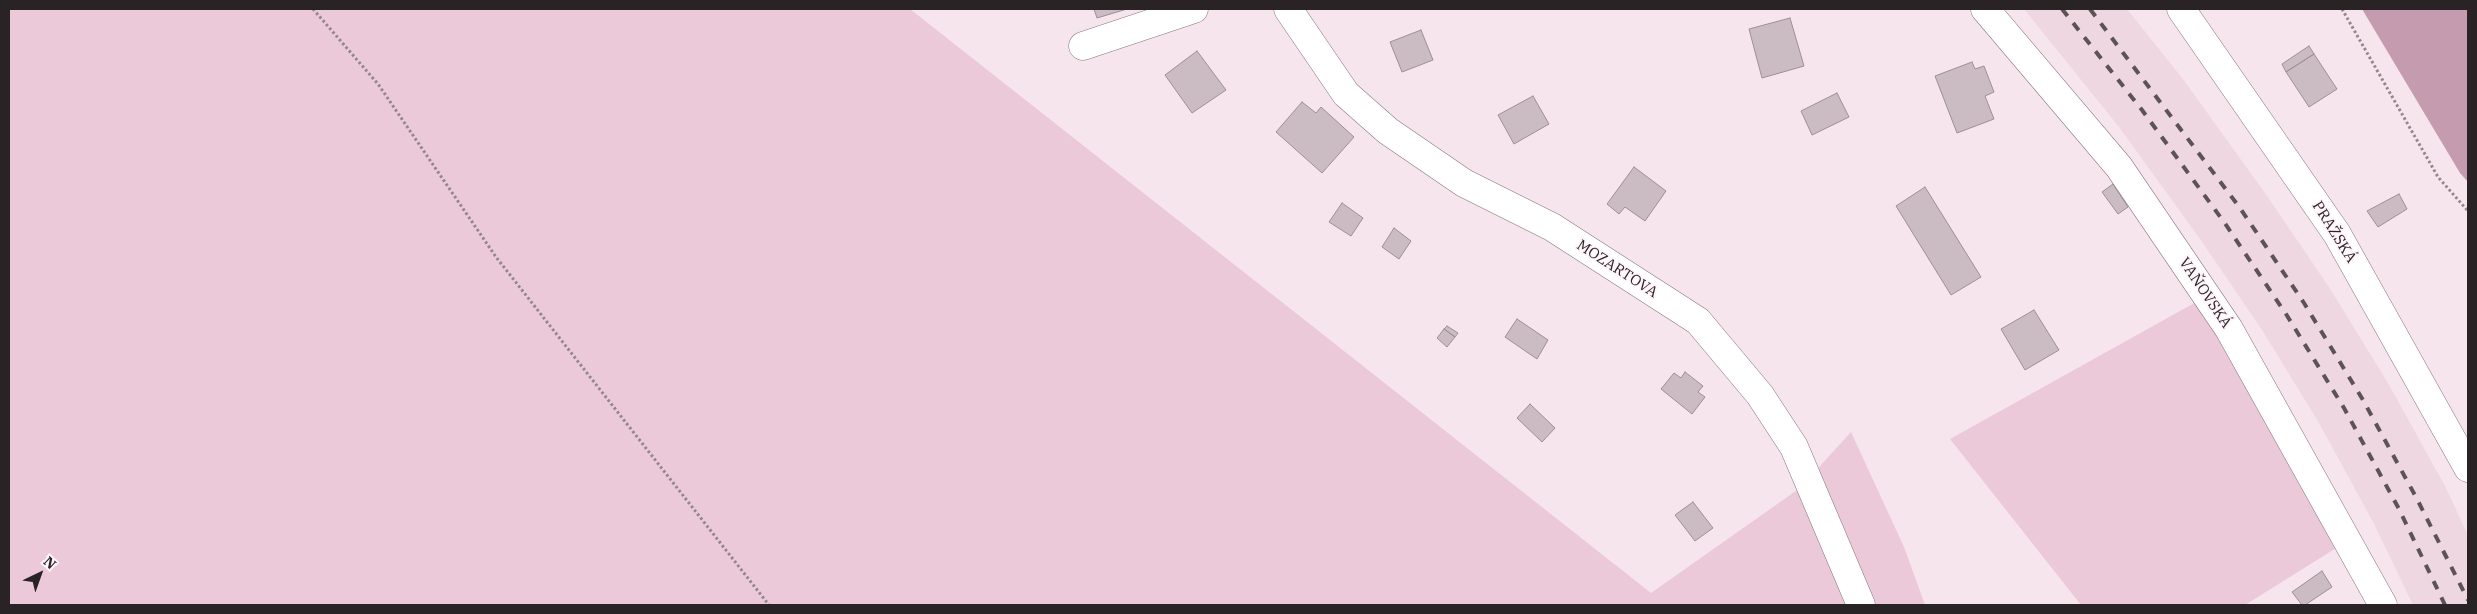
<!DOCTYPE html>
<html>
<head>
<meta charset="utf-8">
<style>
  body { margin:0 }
  #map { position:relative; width:2477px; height:614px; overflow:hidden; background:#f6e5ec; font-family:"IBM Plex Serif",serif }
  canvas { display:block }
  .frame { position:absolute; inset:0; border:10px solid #292326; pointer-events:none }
  .north { position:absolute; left:15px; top:549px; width:50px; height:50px; -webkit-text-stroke:4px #fef4f9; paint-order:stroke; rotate:42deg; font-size:14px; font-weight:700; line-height:20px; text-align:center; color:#292326 }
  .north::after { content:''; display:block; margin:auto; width:18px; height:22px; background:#292326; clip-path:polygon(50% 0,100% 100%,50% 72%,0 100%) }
</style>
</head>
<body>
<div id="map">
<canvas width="2477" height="614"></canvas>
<div class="frame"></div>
<div class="north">N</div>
</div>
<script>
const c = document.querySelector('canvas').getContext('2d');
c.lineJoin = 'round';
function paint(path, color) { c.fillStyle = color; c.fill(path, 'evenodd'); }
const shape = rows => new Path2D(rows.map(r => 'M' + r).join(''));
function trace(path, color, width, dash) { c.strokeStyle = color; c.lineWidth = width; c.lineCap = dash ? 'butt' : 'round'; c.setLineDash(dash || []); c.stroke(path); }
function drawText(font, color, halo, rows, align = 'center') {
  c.font = font + ' "IBM Plex Serif",serif'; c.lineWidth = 4; c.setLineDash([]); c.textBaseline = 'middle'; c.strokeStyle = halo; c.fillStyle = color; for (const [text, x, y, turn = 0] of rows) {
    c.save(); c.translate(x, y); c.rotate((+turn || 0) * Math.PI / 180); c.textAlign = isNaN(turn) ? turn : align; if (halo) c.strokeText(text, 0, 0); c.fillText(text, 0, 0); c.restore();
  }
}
paint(shape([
  [2024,9,2127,9,2183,79,2265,193,2329,287,2388,383,2445,486,2468,535,2468,605,2413,605,2373,522,2319,423,2262,330,2200,239,2119,127]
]), '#efd7e1');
paint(shape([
  [9,9,910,9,1651,593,1800,488,1851,432,1904,547,1925,605,9,605],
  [2198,301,2341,545,2245,605,2081,605,1950,439]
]), '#ebc9d8');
paint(shape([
  [2362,9,2468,9,2468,182,2460,173]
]), '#c59caf');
const building = shape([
  [1094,9,1127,9,1097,18,1094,9],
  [1790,18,1804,66,1762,78,1749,29,1790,18],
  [1421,30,1433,60,1402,72,1390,42,1421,30],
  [2309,46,2314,54,2286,72,2282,64,2309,46],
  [1197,51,1226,90,1192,113,1165,75,1197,51],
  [2314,54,2337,89,2309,107,2286,72,2314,54],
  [1972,62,1975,69,1984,66,1994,92,1985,96,1994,119,1957,133,1935,76,1972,62],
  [1837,93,1849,117,1812,135,1801,111,1837,93],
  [1533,96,1549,124,1514,144,1498,115,1533,96],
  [1302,102,1316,113,1321,107,1354,137,1322,173,1276,132,1302,102],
  [1634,167,1666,191,1645,221,1625,207,1619,214,1607,204,1634,167],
  [2113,184,2128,207,2118,214,2102,192,2113,184],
  [1925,187,1981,277,1951,295,1896,206,1925,187],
  [2399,194,2407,209,2378,227,2367,211,2399,194],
  [1342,203,1363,218,1351,236,1329,222,1342,203],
  [1394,228,1411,241,1399,259,1382,247,1394,228],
  [2034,310,2059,350,2025,370,2001,329,2034,310],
  [1517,319,1548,340,1537,359,1505,337,1517,319],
  [1447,326,1458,333,1455,337,1444,329,1447,326],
  [1444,329,1455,337,1447,347,1437,338,1444,329],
  [1685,372,1703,386,1698,392,1705,397,1692,414,1661,389,1674,373,1681,378,1685,372],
  [1530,404,1555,428,1542,442,1517,418,1530,404],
  [1693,502,1713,528,1695,541,1675,515,1693,502],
  [2322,571,2332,587,2305,605,2302,605,2292,592,2322,571]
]);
paint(building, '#cbbbc2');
trace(building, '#9e8e95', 1);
const minor = shape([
  [1288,9,1346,94,1388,131,1464,183,1552,227,1698,321,1760,395,1794,447,1861,605],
  [1985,9,2119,167,2229,329,2383,605],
  [1083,46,1194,9]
]);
const major = shape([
  [2181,9,2337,234,2468,468]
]);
trace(minor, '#86777e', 29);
trace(major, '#86777e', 29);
trace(shape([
  [313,9,378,84,496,257,769,605],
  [2342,9,2438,177,2468,211]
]), '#92878c', 3, [2.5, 2.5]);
trace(minor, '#fff', 28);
trace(major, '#fff', 28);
trace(shape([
  [2062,9,2142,110,2224,222,2286,314,2344,408,2399,509,2445,605],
  [2090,9,2240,208,2304,303,2363,400,2417,499,2468,600]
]), '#5c5357', 4, [9, 9]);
drawText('15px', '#292326', '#fef4f9', [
  ["PRAŽSKÁ",2334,232,58],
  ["MOZARTOVA",1617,269,33],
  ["VAŇOVSKÁ",2205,293,56]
]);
</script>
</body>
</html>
